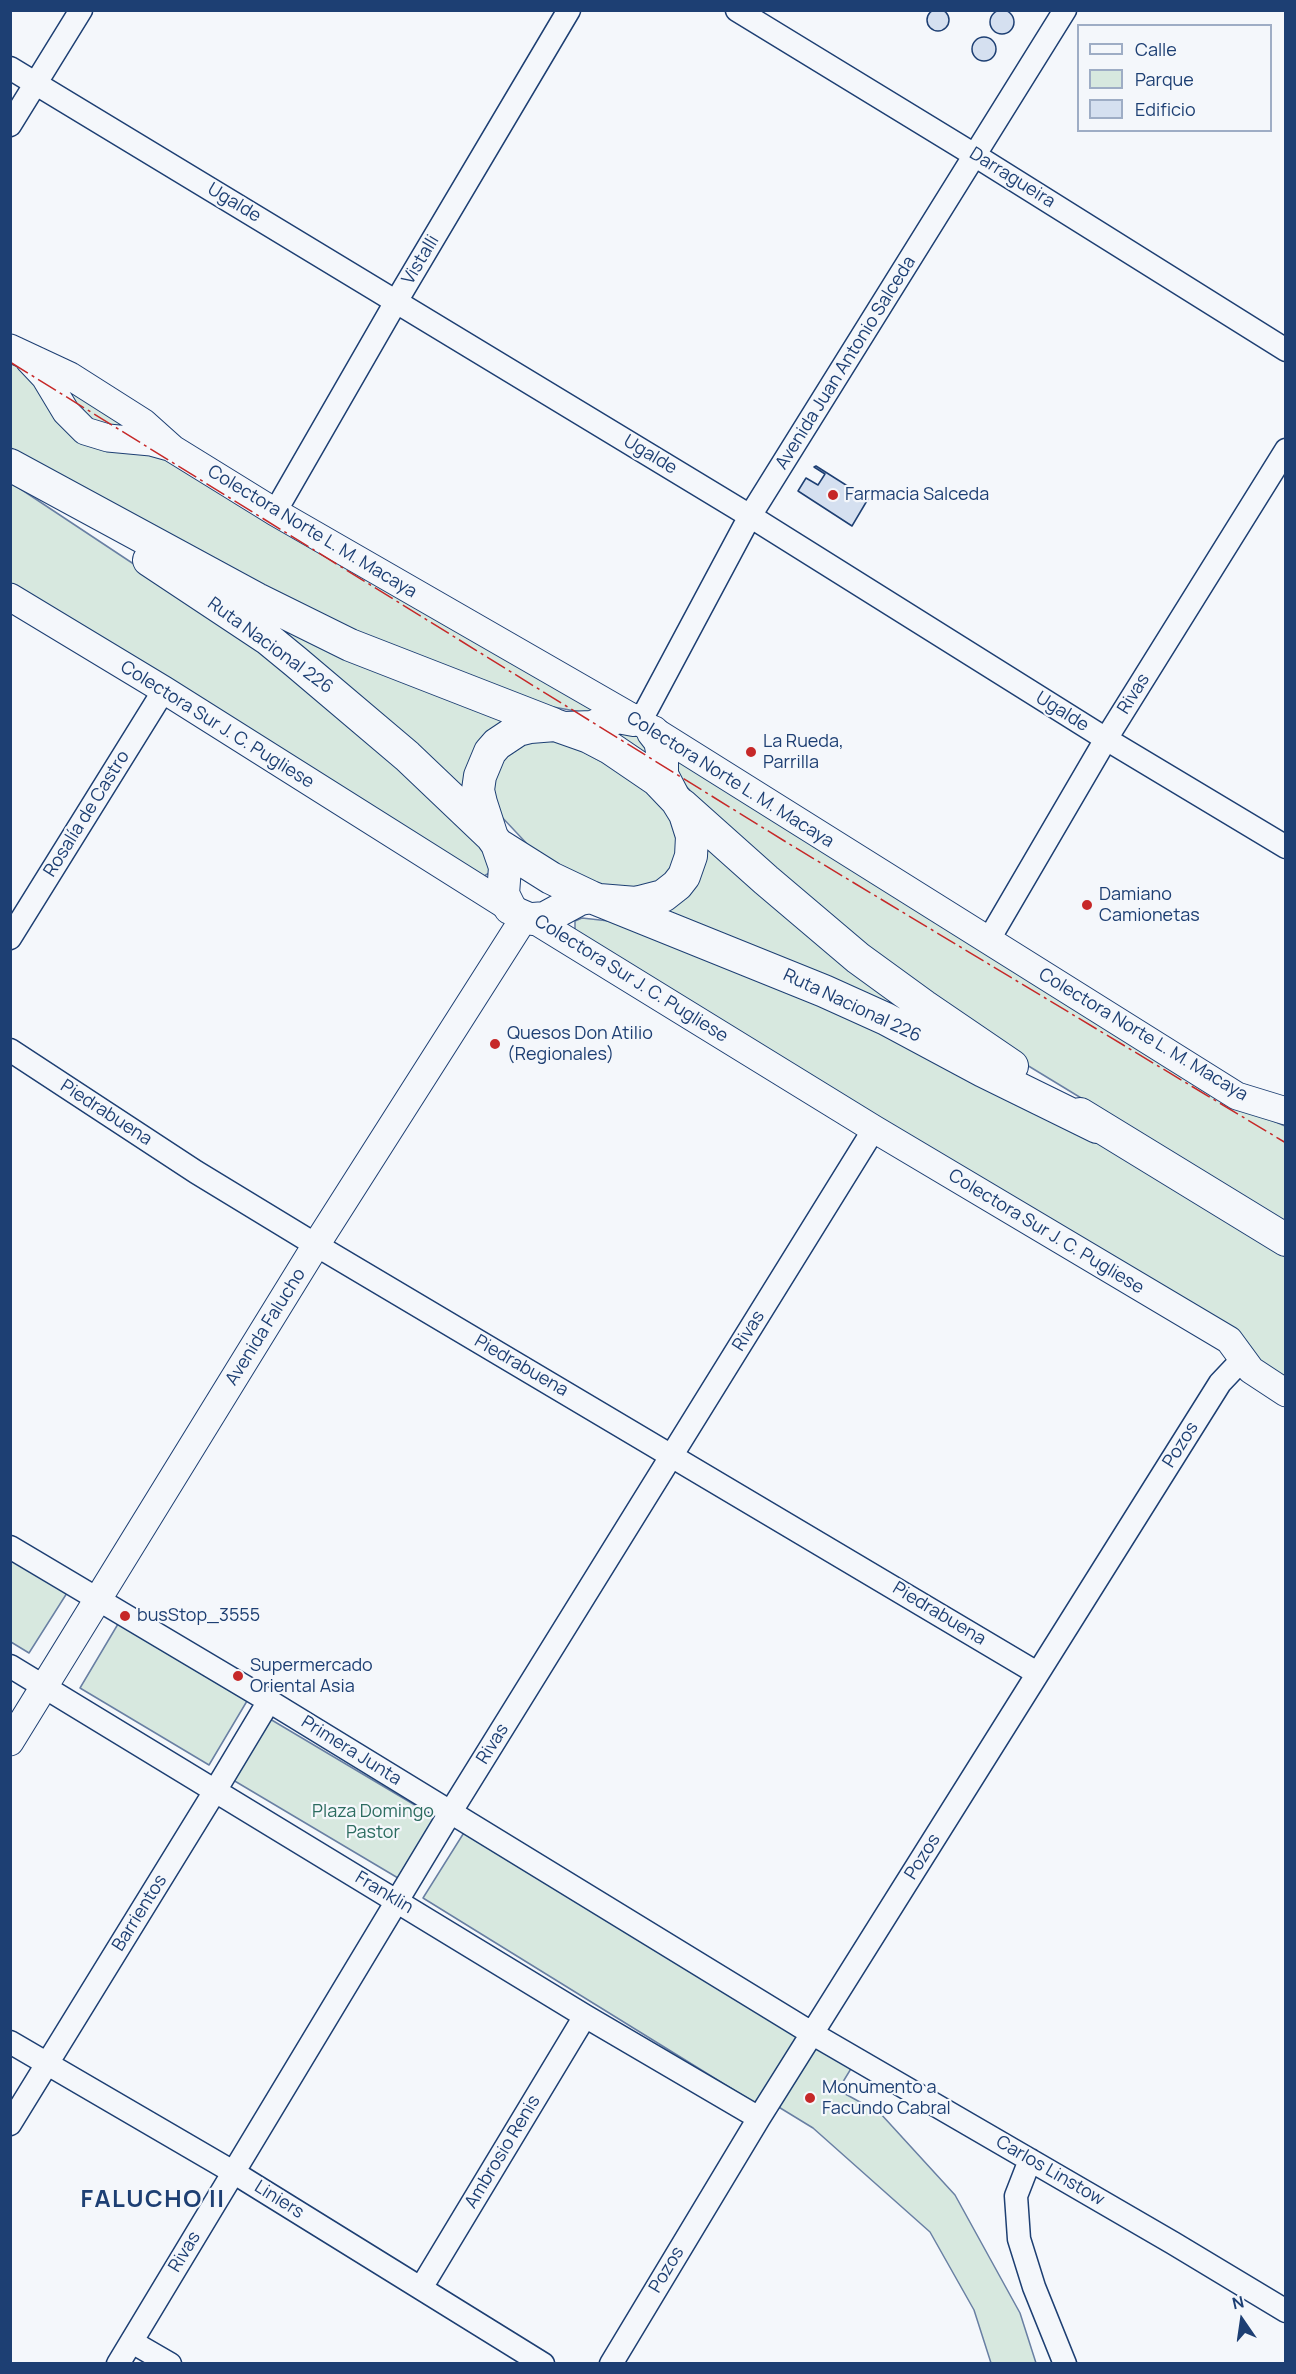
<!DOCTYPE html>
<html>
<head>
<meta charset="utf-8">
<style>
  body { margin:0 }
  #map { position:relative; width:1296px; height:2374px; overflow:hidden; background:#f4f7fb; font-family:Manrope,sans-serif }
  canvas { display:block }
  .frame { position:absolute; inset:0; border:12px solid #1d3f73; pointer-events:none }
  .legend { position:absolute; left:1077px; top:24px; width:195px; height:108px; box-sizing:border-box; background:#f4f7fb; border:2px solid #9eadc5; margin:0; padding:8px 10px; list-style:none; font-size:18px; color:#1d3f73 }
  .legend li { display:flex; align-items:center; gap:12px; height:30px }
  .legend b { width:30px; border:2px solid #9eadc5 }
  .north { position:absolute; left:1212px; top:2290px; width:60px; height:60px; -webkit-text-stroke:4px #f4f7fb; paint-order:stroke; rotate:347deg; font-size:16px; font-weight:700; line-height:24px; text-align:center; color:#1d3f73 }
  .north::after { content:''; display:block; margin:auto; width:21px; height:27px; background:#1d3f73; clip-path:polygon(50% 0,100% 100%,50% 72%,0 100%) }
</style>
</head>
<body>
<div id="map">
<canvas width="1296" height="2374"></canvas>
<div class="frame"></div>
<ul class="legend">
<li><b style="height:8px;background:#f4f7fb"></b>Calle</li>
<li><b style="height:16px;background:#d7e8df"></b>Parque</li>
<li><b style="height:16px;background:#d5e0f0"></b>Edificio</li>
</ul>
<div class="north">N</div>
</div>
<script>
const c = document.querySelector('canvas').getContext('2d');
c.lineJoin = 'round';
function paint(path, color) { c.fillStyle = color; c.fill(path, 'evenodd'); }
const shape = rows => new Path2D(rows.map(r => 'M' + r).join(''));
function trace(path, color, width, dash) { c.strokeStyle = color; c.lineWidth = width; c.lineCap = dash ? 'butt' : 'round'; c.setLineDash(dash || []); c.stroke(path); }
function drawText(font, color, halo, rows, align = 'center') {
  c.font = font + ' Manrope,sans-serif'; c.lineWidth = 4.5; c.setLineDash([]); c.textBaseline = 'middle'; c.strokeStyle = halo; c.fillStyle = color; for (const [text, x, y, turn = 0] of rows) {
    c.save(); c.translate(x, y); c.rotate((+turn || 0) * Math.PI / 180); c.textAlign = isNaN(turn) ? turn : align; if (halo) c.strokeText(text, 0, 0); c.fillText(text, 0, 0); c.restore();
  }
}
const green = shape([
  [10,359,24,367,54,409,146,448,593,710,586,713,526,702,343,633,32,461,11,448,10,359],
  [64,383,135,430,87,422,64,383],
  [10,482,280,661,477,835,491,872,484,876,11,588,10,482],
  [227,593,507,712,467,801,227,593],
  [612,732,629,732,638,736,648,752,647,759,612,732],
  [550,739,574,747,631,777,670,814,679,845,672,871,660,882,632,893,583,881,530,847,499,814,492,782,497,767,516,745,550,739],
  [679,758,1234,1104,1285,1126,1285,1222,1017,1059,898,978,701,802,683,783,673,764,679,758],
  [705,847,987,1060,657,913,705,847],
  [582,918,618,922,719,956,1010,1093,1144,1169,1285,1256,1285,1379,593,942,575,930,575,921,582,918],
  [10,1558,67,1593,29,1653,11,1642,10,1558],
  [118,1624,247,1701,209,1765,80,1688,118,1624],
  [270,1719,435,1817,398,1878,233,1780,270,1719],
  [465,1831,800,2038,758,2105,423,1898,465,1831],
  [816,2044,852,2067,838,2090,880,2113,955,2195,1020,2313,1036,2363,991,2363,974,2310,930,2232,813,2128,777,2106,816,2044]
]);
paint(green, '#d7e8df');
trace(green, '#687fa3', 1.5);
const building = shape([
  '927 20a11 11 0 1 1 22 0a11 11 0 1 1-22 0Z',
  '990 22a12 12 0 1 1 24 0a12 12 0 1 1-24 0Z',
  '972 49a12 12 0 1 1 24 0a12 12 0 1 1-24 0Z',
  [816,466,868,499,852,526,798,491,806,478,818,485,825,474,814,467,816,466]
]);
paint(building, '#d5e0f0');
trace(building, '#1d3f73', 1.5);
const minor = shape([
  [737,10,976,156,1286,350],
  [10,68,750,516,1106,739,1286,847],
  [10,125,81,10],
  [275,512,397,300,569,10],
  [640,722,750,516,1065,10],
  [10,938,164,690],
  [988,941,1106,739,1286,450],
  [10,1050,196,1172,316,1245,1037,1673],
  [10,1547,269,1701,813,2034,1173,2243,1286,2311],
  [10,1666,585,2016,759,2118],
  [10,2042,233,2172,543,2364],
  [10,2124,215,1791,269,1701],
  [1030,2160,1016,2196,1019,2239,1034,2287,1065,2364],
  [421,2288,585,2016],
  [132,2342,170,2364],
  [118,2364,450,1813,874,1129],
  [611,2364,759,2118,1220,1383,1237,1365,1247,1364]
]);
const major = shape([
  [10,348,70,376,144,423,173,449,275,512,640,722,1237,1096,1286,1111],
  [29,360,45,377,66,412,85,431,108,438,151,442,169,447],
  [10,597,164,690,510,908,526,915,874,1129,1229,1340,1251,1370,1286,1393],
  [10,1742,316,1245,526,915]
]);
const highway = shape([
  [10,465,257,599,350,645,553,724],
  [149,560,268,639,296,662,407,756,490,835],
  [565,728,592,727,618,717,634,720],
  [653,732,660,741,662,751,662,775,673,796],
  [682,805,766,880,858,958,924,1006,1012,1066],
  [497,844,505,867,503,894,510,908],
  [599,900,636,903,663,896,677,885,684,876,691,856,692,836,685,814,677,801,657,780,610,748,589,737,555,725,530,727,518,730,497,744,490,752,480,776,478,790,481,803,492,837,497,844,551,878,591,897,824,991,886,1019,983,1071,1097,1127],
  [533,919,545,918,580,899,591,897],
  [1080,1114,1286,1240]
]);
trace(minor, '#1d3f73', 25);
trace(major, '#1d3f73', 29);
trace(highway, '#1d3f73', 34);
trace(minor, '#f4f7fb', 22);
trace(major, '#f4f7fb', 27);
trace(highway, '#f4f7fb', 32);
trace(shape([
  [10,362,786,842,1286,1143]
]), '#c62828', 1.5, [21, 4.5, 3, 4.5]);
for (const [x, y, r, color] of [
  [833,495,6,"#c62828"],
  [751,752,6,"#c62828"],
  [1087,905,6,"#c62828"],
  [495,1044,6,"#c62828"],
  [125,1616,6,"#c62828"],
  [238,1676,6,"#c62828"],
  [810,2098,6,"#c62828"]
]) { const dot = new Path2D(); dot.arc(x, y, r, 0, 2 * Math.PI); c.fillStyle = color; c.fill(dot); trace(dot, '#f4f7fb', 2); }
drawText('18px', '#1d3f73', '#f4f7fb', [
  ["Darragueira",1012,178,32],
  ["Ugalde",234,203,31],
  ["Vistalli",421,260,-59],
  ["Avenida Juan Antonio Salceda",846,363,-58],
  ["Ugalde",650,455,31],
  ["Colectora Norte L. M. Macaya",312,532,31],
  ["Ruta Nacional 226",270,646,36],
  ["Rivas",1134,694,-58],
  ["Ugalde",1062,712,32],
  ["Colectora Sur J. C. Pugliese",217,725,32],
  ["Colectora Norte L. M. Macaya",730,780,32],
  ["Rosalía de Castro",87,814,-58],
  ["Colectora Sur J. C. Pugliese",631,979,32],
  ["Ruta Nacional 226",852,1006,25],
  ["Colectora Norte L. M. Macaya",1143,1035,31],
  ["Piedrabuena",106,1113,33],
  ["Colectora Sur J. C. Pugliese",1046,1232,31],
  ["Avenida Falucho",266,1327,-58],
  ["Rivas",749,1331,-58],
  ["Piedrabuena",521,1366,30],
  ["Pozos",1181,1445,-58],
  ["Piedrabuena",939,1614,31],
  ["Rivas",493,1744,-58],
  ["Primera Junta",351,1751,32],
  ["Pozos",923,1857,-58],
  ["Franklin",384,1893,31],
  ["Barrientos",140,1913,-58],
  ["Ambrosio Renis",503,2152,-59],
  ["Carlos Linstow",1050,2171,30],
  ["Liniers",279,2200,32],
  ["Rivas",185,2252,-59],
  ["Pozos",667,2270,-59]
]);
drawText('18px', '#1d3f73', '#f4f7fb', [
  ["Farmacia Salceda",845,495],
  ["La Rueda,",763,742],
  ["Parrilla",763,763],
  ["Damiano",1099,895],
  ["Camionetas",1099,916],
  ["Quesos Don Atilio",507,1034],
  ["(Regionales)",507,1055],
  ["busStop_3555",137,1616],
  ["Supermercado",250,1666],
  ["Oriental Asia",250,1687],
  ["Monumento a",822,2088],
  ["Facundo Cabral",822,2109]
], 'left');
drawText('18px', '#2c6c60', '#f4f7fb', [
  ["Plaza Domingo",373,1812],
  ["Pastor",373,1833]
]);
c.letterSpacing = '1.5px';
drawText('bold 24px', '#1d3f73', '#f4f7fb', [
  ["FALUCHO II",153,2200]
]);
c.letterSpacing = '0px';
</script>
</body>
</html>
